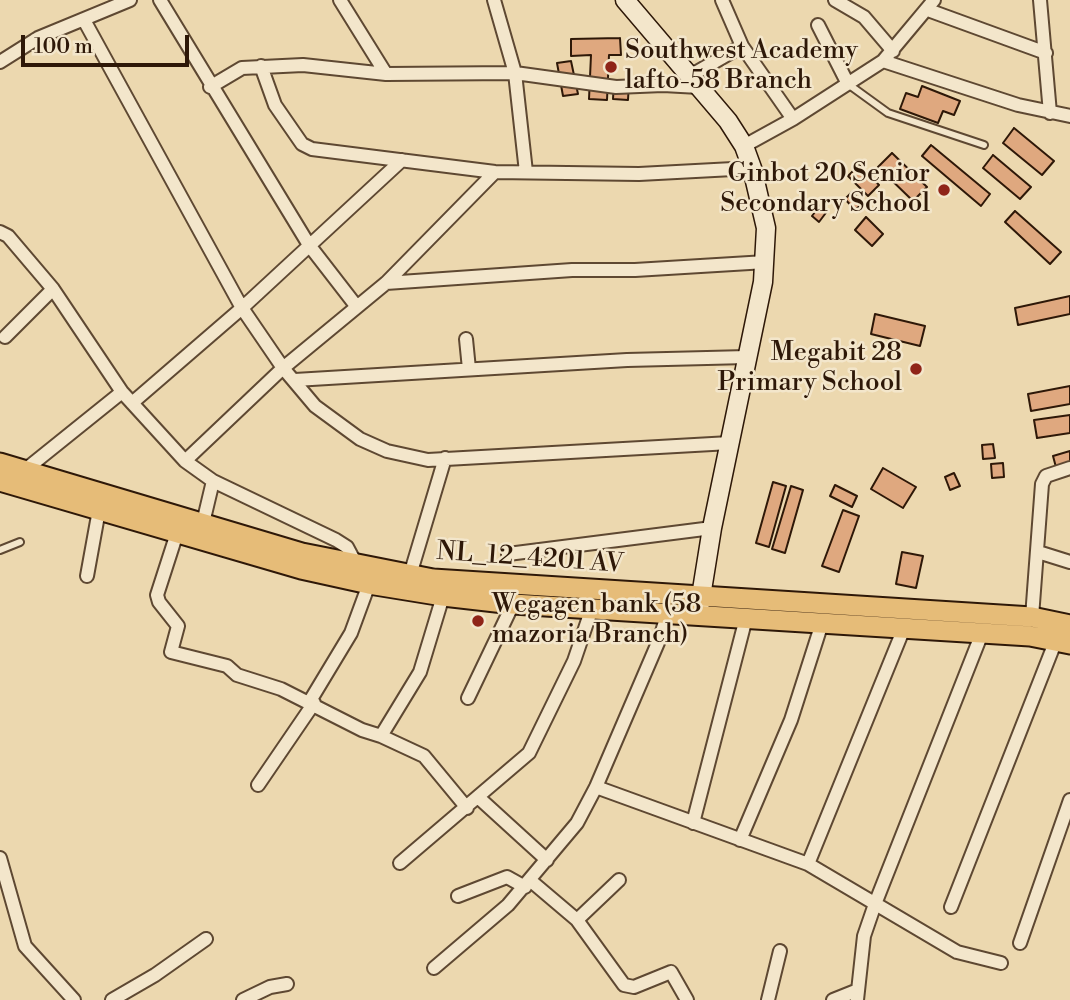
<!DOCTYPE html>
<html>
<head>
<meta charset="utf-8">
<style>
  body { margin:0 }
  #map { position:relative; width:1070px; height:1000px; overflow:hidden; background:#ecd8af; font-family:"Libre Bodoni",serif }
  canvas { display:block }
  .scale { position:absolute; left:21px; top:35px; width:168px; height:32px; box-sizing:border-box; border:4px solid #2e1808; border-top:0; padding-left:9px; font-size:21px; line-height:24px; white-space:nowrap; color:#2e1808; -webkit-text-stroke:5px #f3e6cb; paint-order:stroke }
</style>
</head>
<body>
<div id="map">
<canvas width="1070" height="1000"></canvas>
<div class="scale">100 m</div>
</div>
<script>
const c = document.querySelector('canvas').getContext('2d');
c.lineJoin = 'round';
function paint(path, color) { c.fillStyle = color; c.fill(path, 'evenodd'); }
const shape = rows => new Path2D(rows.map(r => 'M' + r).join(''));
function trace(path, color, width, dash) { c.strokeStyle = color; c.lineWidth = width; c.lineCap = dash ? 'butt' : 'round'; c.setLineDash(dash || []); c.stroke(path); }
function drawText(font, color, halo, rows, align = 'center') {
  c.font = font + ' "Libre Bodoni",serif'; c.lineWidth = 5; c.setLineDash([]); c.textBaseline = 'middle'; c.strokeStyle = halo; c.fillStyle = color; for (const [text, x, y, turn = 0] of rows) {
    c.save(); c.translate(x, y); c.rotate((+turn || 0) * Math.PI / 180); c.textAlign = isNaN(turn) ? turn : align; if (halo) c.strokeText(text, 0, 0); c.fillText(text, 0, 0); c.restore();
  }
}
const building = shape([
  [620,38,621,55,609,55,607,100,589,99,591,55,571,56,571,39,620,38],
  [571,61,578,94,563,96,557,63,571,61],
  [614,81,629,82,628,100,613,99,614,81],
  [922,86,960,101,954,115,943,111,938,123,900,109,906,93,918,97,922,86],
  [1014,128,1054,161,1042,175,1003,143,1014,128],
  [931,145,990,194,981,206,922,156,931,145],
  [892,153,927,187,913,201,878,167,892,153],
  [993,155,1031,187,1020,199,983,168,993,155],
  [859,165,879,185,868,196,848,176,859,165],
  [852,192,863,203,855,210,845,199,852,192],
  [821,204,828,210,819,222,812,216,821,204],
  [1015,211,1061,252,1050,264,1005,222,1015,211],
  [866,217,883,234,872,246,855,230,866,217],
  [1070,296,1070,314,1018,325,1015,308,1070,296],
  [875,314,925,326,920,346,871,334,875,314],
  [1070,386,1070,404,1031,411,1028,394,1070,386],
  [1070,415,1070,433,1037,438,1034,420,1070,415],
  [993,444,995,458,983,459,982,445,993,444],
  [1070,451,1070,467,1057,471,1053,456,1070,451],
  [1003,463,1004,477,992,478,991,464,1003,463],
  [883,468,916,487,903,508,871,489,883,468],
  [954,473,960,486,950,490,945,477,954,473],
  [773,482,786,486,769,547,756,543,773,482],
  [835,485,857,496,852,507,830,496,835,485],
  [791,486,803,490,785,553,772,549,791,486],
  [843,510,859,516,839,572,822,566,843,510],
  [902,552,923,556,916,588,896,584,902,552]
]);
paint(building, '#dfa87f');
trace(building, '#2e1808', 2);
const lane = shape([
  [848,84,888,113,984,145],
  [0,550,20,542]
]);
const street = shape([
  [160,0,309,245,357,307],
  [340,0,386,74],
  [494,0,515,73,526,172],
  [722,0,742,46,793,119],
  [835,0,864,17,893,51],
  [1040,0,1050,113],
  [928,10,1046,53],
  [84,20,242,308,283,368,315,406,360,439,387,451,428,460,730,443],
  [818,25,848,84],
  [883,61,1018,105,1070,116],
  [0,62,38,38,130,0],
  [261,66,275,105,302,144,312,149,495,172,639,174,752,168],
  [690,76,742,46],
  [210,87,242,68,303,65,386,74,515,73,616,87,663,85,699,87],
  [744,146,793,119,883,61,934,0],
  [0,232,8,236,53,289,122,392,185,461,213,481,336,540,347,547,356,564],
  [386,283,572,270,635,270,766,262],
  [5,337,53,289],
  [466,339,469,369],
  [295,380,627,360,747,357],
  [132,403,242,308,402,160],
  [185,461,283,368,386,283,495,172],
  [25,470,122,392],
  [203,523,213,481],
  [177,533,157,595,159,602,178,626,171,652,227,666,237,675,281,689,362,730,381,736],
  [1038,552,1070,562],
  [508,554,712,528],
  [410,575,445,458],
  [87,576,99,510],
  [443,596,420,672,381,736,424,756,467,808],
  [1032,617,1042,484,1046,476,1070,468],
  [468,698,513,604],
  [310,701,351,633,369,584],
  [258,785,314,703],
  [596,787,808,864,957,952,1001,963],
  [479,798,547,860],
  [693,823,746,618],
  [740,840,791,720,822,623],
  [0,858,25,946,74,1000],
  [400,863,529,753,574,661,592,608],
  [808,864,904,628],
  [531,881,577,920,624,985,634,987,671,972,687,1000],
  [458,896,507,877,525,887],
  [951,907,1056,640],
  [577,920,619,880],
  [1020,943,1070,800],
  [434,968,508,905,577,823,596,787,660,638,668,612],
  [112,1000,155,975,206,939],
  [243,1000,270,987,287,984],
  [768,1000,780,951],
  [833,1000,858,990],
  [857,1000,864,936,875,904,982,633]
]);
const secondary = shape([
  [625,0,728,121,744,146,752,168,766,228,763,282,712,528,698,615]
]);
const primary = shape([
  [0,463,302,553,433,579,1032,617,1070,625],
  [0,481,301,569,369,584,443,596,513,604,1030,636,1070,644]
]);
trace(lane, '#5e4832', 10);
trace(street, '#5e4832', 16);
trace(secondary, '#2e1808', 21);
trace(primary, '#2e1808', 23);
trace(lane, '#f3e6cb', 6);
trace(street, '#f3e6cb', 12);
trace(secondary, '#f3e6cb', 18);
trace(primary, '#e6bc78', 19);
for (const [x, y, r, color] of [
  [611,67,7,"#8f2418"],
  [944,190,7,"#8f2418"],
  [916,369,7,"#8f2418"],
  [478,621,7,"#8f2418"]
]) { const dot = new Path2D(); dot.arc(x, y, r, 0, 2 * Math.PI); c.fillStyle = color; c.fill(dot); trace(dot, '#f3e6cb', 2.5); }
drawText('26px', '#2e1808', '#f3e6cb', [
  ["Southwest Academy",625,52],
  ["lafto-58 Branch",625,82],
  ["Ginbot 20 Senior",930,175,"right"],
  ["Secondary School",930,205,"right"],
  ["Megabit 28",902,354,"right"],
  ["Primary School",902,384,"right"],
  ["Wegagen bank (58",492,606],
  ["mazoria Branch)",492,636]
], 'left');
drawText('26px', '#2e1808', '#f3e6cb', [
  ["NL_12_4201 AV",530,559,4]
]);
</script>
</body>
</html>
